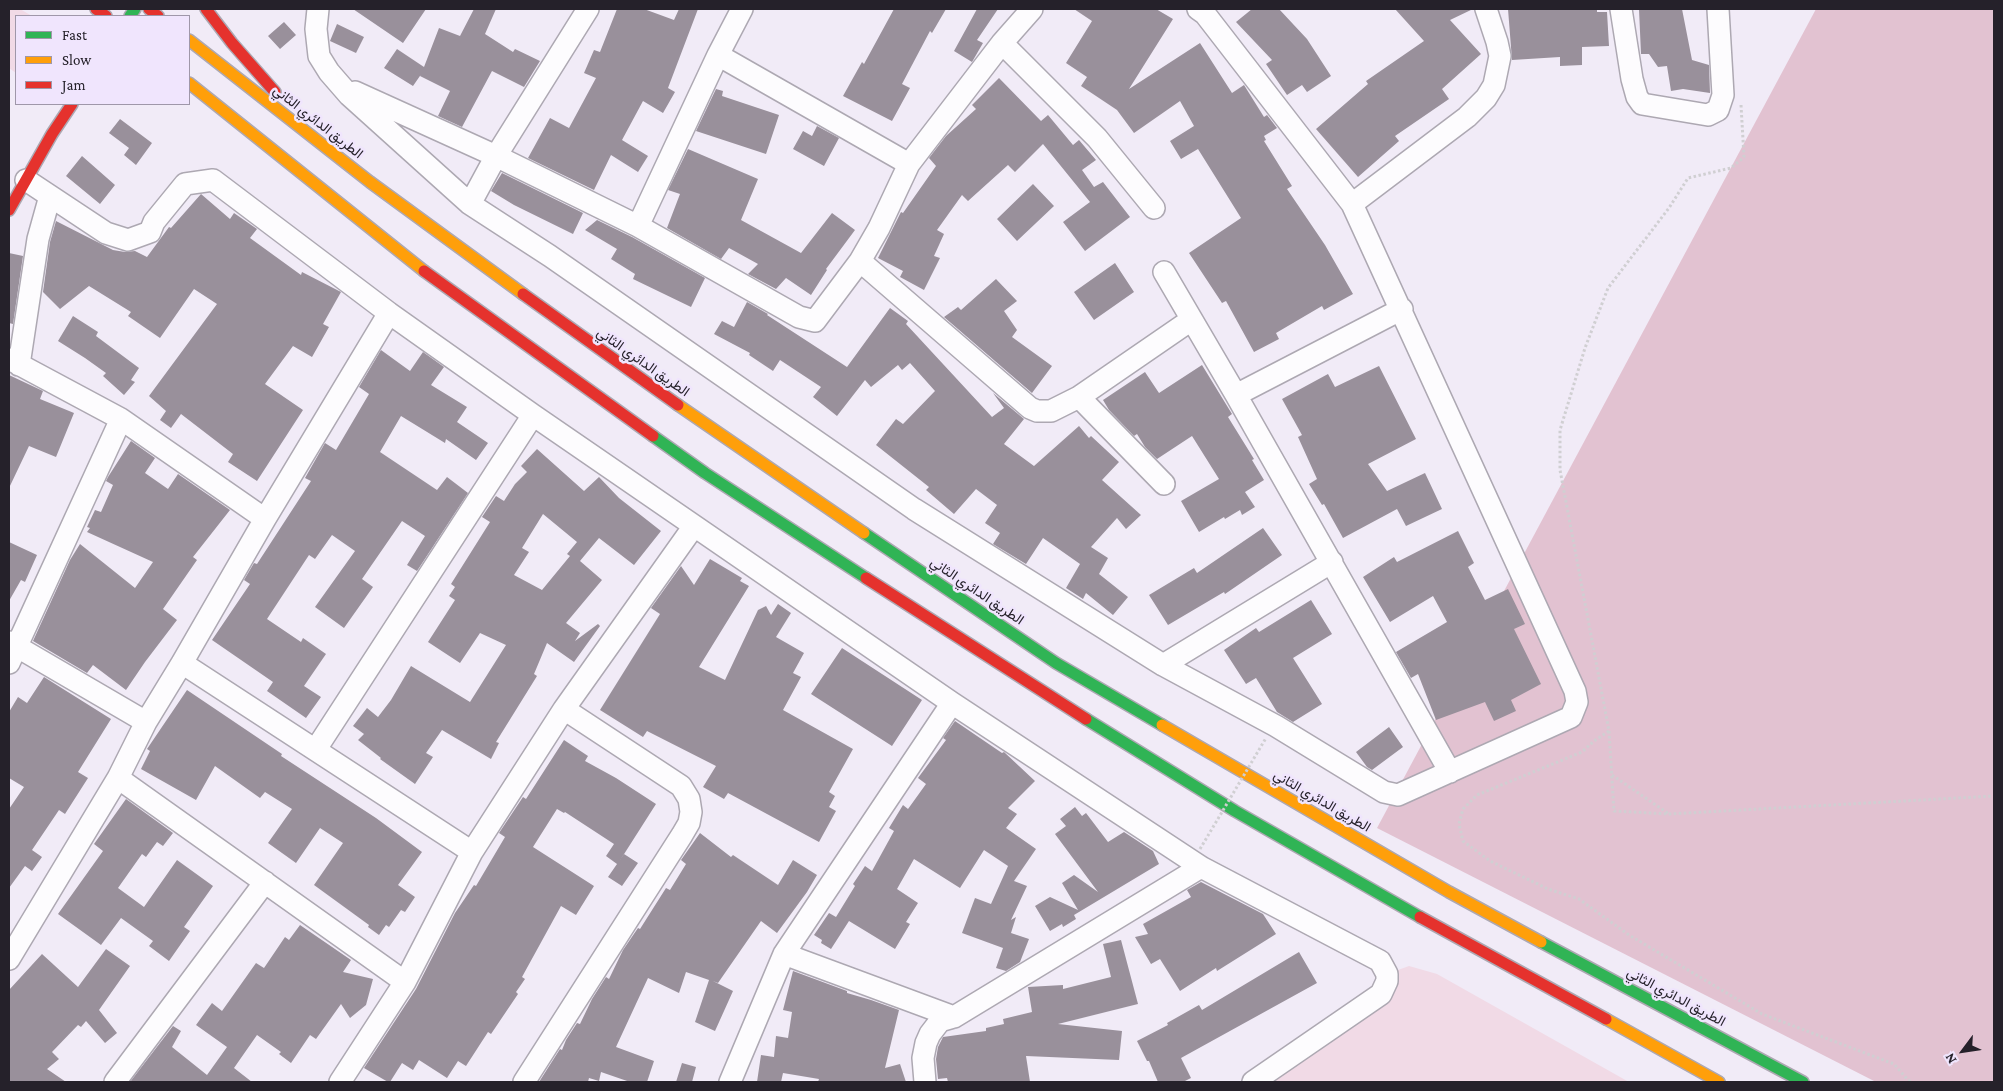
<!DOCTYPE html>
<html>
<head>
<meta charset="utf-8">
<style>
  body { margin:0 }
  #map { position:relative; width:2003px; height:1091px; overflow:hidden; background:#f1ebf7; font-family:"Crimson Pro",serif }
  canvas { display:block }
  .frame { position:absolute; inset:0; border:10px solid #25212a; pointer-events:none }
  .legend { position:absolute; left:15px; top:15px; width:175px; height:90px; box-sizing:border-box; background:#f0e5fd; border:1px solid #9f97a9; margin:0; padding:6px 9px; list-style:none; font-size:15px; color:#25212a }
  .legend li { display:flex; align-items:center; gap:10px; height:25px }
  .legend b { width:25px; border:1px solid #9f97a9 }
  .north { position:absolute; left:1938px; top:1026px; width:50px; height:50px; -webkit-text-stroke:4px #f0e5fd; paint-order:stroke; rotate:239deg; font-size:14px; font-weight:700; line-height:20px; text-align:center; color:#25212a }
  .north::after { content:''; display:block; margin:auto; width:18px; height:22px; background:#25212a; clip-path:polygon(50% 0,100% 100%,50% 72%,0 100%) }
</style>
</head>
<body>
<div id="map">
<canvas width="2003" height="1091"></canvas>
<div class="frame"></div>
<ul class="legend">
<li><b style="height:6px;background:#30b455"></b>Fast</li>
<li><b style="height:6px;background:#ff9f0a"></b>Slow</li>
<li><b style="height:6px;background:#e5322d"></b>Jam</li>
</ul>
<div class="north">N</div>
</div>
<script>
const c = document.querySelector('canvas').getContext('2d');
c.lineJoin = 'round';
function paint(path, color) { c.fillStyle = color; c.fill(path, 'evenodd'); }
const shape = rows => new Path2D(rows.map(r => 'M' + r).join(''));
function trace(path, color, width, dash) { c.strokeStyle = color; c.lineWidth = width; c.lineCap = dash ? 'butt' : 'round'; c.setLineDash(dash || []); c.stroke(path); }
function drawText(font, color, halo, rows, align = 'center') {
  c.font = font + ' "Crimson Pro",Vazirmatn,serif'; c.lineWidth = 5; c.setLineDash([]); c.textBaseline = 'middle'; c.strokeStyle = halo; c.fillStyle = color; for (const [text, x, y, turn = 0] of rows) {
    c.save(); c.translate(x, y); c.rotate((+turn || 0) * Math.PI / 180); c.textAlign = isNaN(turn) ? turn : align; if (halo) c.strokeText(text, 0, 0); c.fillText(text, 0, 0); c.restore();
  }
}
paint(shape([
  [9,9,20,9,32,16,16,16,16,73,9,68],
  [1409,966,1437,974,1629,1082,1253,1082,1381,994,1387,974]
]), '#f1dae6');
paint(shape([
  [1816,9,1994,9,1994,1082,1876,1082,1377,828]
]), '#e2c2d1');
paint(shape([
  [353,9,426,9,403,43],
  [474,9,496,9,485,34,513,52,515,49,540,61,524,87,492,71,462,127,438,116,450,91,420,76,422,73,413,86,384,68,397,49,424,67,439,28,460,36],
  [617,9,644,9,674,20,679,9,698,9,668,88,675,92,663,113,643,101,622,140,648,156,638,172,611,155,594,190,528,158,550,118,569,128,596,78,584,73,594,50,600,52],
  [894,9,946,9,932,33,930,31,902,84,910,88,892,121,843,96,862,62,864,64],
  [977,9,998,9,977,40,983,43,972,62,954,51],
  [1074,9,1156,9,1173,19,1129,89,1200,43,1232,93,1244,85,1264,117,1267,115,1277,128,1264,136,1266,140,1264,141,1292,186,1287,189,1325,245,1353,294,1324,310,1322,306,1276,333,1279,339,1254,352,1226,301,1222,303,1189,253,1241,218,1198,149,1181,159,1170,141,1194,126,1180,101,1134,133,1117,110,1081,86,1087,77,1066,63,1092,21],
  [1252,9,1279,9,1307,39,1331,76,1307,92,1302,85,1287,95,1266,64,1272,60,1236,22],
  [1395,9,1473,9,1450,20,1481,54,1442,89,1449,99,1395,136,1399,141,1358,177,1316,129,1368,84,1366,81,1424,41],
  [1508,9,1597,9,1597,12,1607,12,1609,46,1582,47,1582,65,1560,66,1560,57,1512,60],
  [1639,9,1682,9,1692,60,1709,65,1710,93,1683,89,1671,91,1667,66,1658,67,1649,54,1641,54],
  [284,22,296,35,280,49,268,36],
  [337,24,364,37,356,53,330,41],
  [999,78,1041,121,1048,115,1073,145,1079,140,1096,160,1082,170,1094,187,1103,182,1130,217,1085,251,1063,222,1090,202,1043,144,1015,172,1008,165,968,201,962,195,937,230,944,234,934,256,940,258,924,290,900,277,903,271,878,258,901,212,903,213,936,166,929,158,946,136,976,109,972,105],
  [716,89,723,91,722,96,779,115,766,154,696,131],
  [120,119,152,143,136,165,124,155,129,148,109,133],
  [817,126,839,138,824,166,793,149,803,131,812,136],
  [688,149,758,179,741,220,801,253,832,213,855,230,826,269,827,270,811,295,786,278,776,289,748,274,758,264,729,248,721,259,667,228,680,194,668,190],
  [82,156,115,185,100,204,66,176],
  [502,173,583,213,573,234,514,205,491,191],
  [1033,184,1054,206,1017,241,997,219],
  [201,194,230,219,234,213,257,229,250,238,301,275,302,272,341,292,323,324,329,327,312,357,293,346,265,384,303,410,257,481,228,462,233,454,181,414,171,428,160,420,166,411,149,396,217,304,194,289,160,338,128,316,131,312,89,286,60,309,43,292,50,242,56,221,113,250,125,252,135,251,147,257,169,227,171,228],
  [597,220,632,237,705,278,691,307,633,279,635,274,611,259,617,249,585,230],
  [9,253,23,256,13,324,9,323],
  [1115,263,1134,292,1094,320,1074,292],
  [996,279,1017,301,1004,311,1017,330,1012,337,1052,366,1032,393,944,317,958,307,961,310],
  [747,302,768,314,767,315,847,367,890,308,908,321,906,324,992,417,1004,408,993,393,1024,419,1004,444,1034,466,1079,426,1089,438,1091,436,1119,462,1102,480,1141,515,1126,529,1117,518,1091,547,1108,558,1099,574,1128,597,1113,615,1086,593,1083,599,1066,588,1080,564,1043,538,1026,564,993,544,1000,533,985,523,997,505,976,489,954,514,926,490,929,487,876,445,896,419,903,424,935,391,910,363,902,370,898,365,871,387,865,380,837,416,813,397,821,387,780,360,773,371,749,355,750,353,714,334,722,321,734,327],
  [73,316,98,332,96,336,139,368,131,380,135,382,124,395,103,376,106,373,85,358,58,341],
  [381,350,410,371,423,352,444,367,431,385,467,407,457,422,488,443,476,460,446,439,445,443,401,416,380,452,437,490,447,477,468,493,417,571,407,565,425,536,402,521,362,579,373,587,344,628,315,607,355,551,332,535,315,559,309,555,267,619,301,642,303,638,326,654,304,686,321,697,306,718,267,691,273,682,212,640,250,584,244,580,254,563,257,564,311,481,305,478,325,443,336,450,369,394,359,387],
  [1202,365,1232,414,1228,417,1254,459,1252,460,1264,480,1245,492,1255,507,1242,515,1240,510,1225,519,1224,517,1199,532,1181,501,1219,479,1192,436,1157,459,1145,447,1137,434,1134,436,1109,410,1103,400,1145,372,1159,393],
  [1379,366,1416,439,1368,464,1387,491,1425,473,1442,509,1406,526,1397,509,1343,538,1324,504,1322,505,1309,484,1317,479,1298,437,1302,435,1282,399,1328,374,1335,387],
  [9,375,43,391,40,399,74,413,56,457,29,446,9,488],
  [131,441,155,458,145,473,168,489,178,474,230,510,193,557,197,560,163,609,177,620,145,662,126,690,93,665,87,673,33,641,70,560,80,544,135,588,153,562,87,532,90,528,87,527,95,510,101,512,113,485,106,481,108,477],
  [537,449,584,491,599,477,619,498,661,531,634,565,599,538,580,561,602,580,566,623,580,633,575,641,598,624,600,626,574,662,547,643,534,674,537,676,496,742,499,743,491,759,442,730,426,753,433,757,415,784,380,759,381,758,358,740,364,734,353,726,367,708,378,717,391,700,411,666,470,702,506,645,480,633,460,663,428,642,455,600,449,596,455,587,451,584,490,522,482,517,496,496,504,501,515,484,527,472,521,466],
  [543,514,577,542,567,554,570,556,542,590,514,575,529,552,522,548],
  [1263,528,1282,555,1225,594,1224,592,1168,625,1149,595,1194,568,1197,573],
  [1458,531,1474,563,1468,567,1485,600,1508,589,1525,624,1514,629,1541,684,1511,700,1516,711,1494,721,1485,702,1436,720,1418,674,1411,678,1396,652,1447,622,1433,596,1390,622,1363,577,1394,557,1397,562],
  [9,542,37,555,25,582,21,580,9,601],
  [710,559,742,578,740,581,749,586,699,667,725,680,758,610,766,606,771,615,778,604,791,613,776,637,804,653,793,673,801,677,783,710,853,749,829,792,835,796,829,807,836,811,819,842,728,793,724,799,703,787,716,766,647,731,643,737,600,710,660,614,651,608,681,566,694,585],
  [1311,600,1332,634,1293,658,1322,704,1293,722,1277,712,1256,678,1246,684,1224,650,1256,628,1259,632],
  [842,648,922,700,892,746,811,694],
  [44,677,111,719,78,772,88,778,65,814,59,810,32,850,42,857,32,871,25,866,9,888,9,809,24,787,9,778,9,712,18,697,27,703],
  [187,690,282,754,281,756,376,818,422,852,398,885,415,897,405,912,401,910,389,927,386,925,379,935,368,927,369,925,314,885,343,843,320,828,296,863,268,843,292,809,265,792,260,798,215,766,196,800,141,769,150,751,147,749],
  [955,721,1002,753,1004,752,1035,781,1008,808,1017,814,1006,828,1036,849,1014,881,1027,886,1011,920,1016,917,1011,933,1029,939,1020,962,1006,971,996,968,1003,948,962,933,975,898,991,904,1008,866,984,850,960,888,914,859,897,889,918,903,906,922,910,924,895,949,849,921,831,949,821,943,822,940,814,935,829,913,836,917,855,886,853,884,865,866,872,871,894,831,889,828,903,805,908,809,926,784,918,778,946,740,943,738],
  [1389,727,1403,747,1372,770,1367,767,1356,752],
  [564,740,588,756,585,761,616,778,656,804,619,862,624,854,638,863,622,886,608,877,617,864,606,856,614,844,565,812,564,813,557,809,533,847,594,886,576,915,561,906,522,977,525,979,516,992,518,994,491,1034,488,1032,466,1066,458,1061,447,1078,419,1060,413,1070,402,1063,390,1082,388,1082,364,1068,416,989,455,913,474,885,476,886,505,837,499,833,523,797,526,799],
  [126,799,173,833,163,846,157,842,146,857,142,854,118,888,144,907,177,860,213,886,184,927,190,931,169,961,149,946,153,941,121,918,101,945,58,914,103,851,94,844],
  [1075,807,1082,816,1086,813,1108,842,1124,832,1153,851,1159,864,1074,915,1076,919,1063,927,1062,924,1050,931,1035,906,1050,897,1078,910,1062,883,1074,875,1098,892,1055,834,1066,826,1060,819],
  [700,833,731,857,733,855,778,885,793,860,817,875,807,892,777,933,761,921,718,983,713,981,733,991,715,1031,695,1022,709,980,686,972,679,993,648,978,616,1047,654,1061,647,1082,630,1082,601,1072,599,1081,589,1078,588,1082,539,1082,560,1049,562,1050,566,1040,577,1023,580,1024,592,999,606,977,609,979,623,950,638,928,640,929,666,888,670,890,686,864,681,860],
  [1201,882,1263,914,1276,934,1217,971,1216,968,1180,991,1160,959,1151,964,1135,937,1148,934,1143,924,1191,897,1187,890],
  [300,925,351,960,343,972,373,979,366,1005,350,1018,341,1004,316,1039,310,1035,291,1063,279,1054,281,1052,257,1035,234,1068,252,1082,130,1082,173,1026,181,1031,172,1047,207,1075,227,1047,196,1025,212,1003,222,1011,256,963,264,968,285,937,289,940],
  [1121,940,1138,1004,1058,1024,1122,1031,1119,1060,1026,1056,1030,1082,948,1082,947,1078,938,1079,936,1059,938,1047,943,1037,986,1031,986,1028,1004,1024,1003,1019,1032,1012,1028,987,1063,985,1063,989,1111,977,1103,944],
  [106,949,130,966,99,1010,117,1033,105,1043,86,1021,81,1027,78,1025,52,1052,59,1059,47,1069,66,1082,9,1082,9,990,42,954,78,987],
  [1299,952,1317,983,1181,1058,1191,1078,1183,1082,1158,1082,1149,1061,1147,1061,1137,1041,1168,1025,1167,1023,1199,1005,1202,1010],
  [793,971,847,991,847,993,871,1000,899,1010,885,1068,900,1064,906,1082,818,1082,819,1079,783,1073,781,1082,757,1082,761,1055,774,1057,776,1036,788,1038,792,1012,783,1010],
  [682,1063,696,1067,692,1082,676,1082]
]), '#99909b');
const street = shape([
  [318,9,316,29,319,56,329,72,349,95,470,204,550,256,914,509,1163,665,1276,726,1384,792,1398,795,1571,717,1577,702,1575,691,1352,204,1205,14,1198,9],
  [1621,9,1632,79,1637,97,1642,104,1708,115,1718,110,1723,95,1718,9],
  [1002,43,1097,138,1154,208],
  [718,55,909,164],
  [355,92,496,156,638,226,799,317,815,321,860,261,879,228,909,164,1002,43,1032,9],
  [26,180,106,233,128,240,150,232,154,222,185,184,213,180,389,313,533,415,952,703,1201,867,1380,961,1387,974,1387,981,1381,994,1253,1082],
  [470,204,496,156,588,9],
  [1352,204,1467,117,1486,98,1494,85,1500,56,1497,42,1486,9],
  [638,226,718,55,742,9],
  [860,261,1030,408,1037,411,1051,411,1079,397,1191,320],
  [1164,272,1236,395,1450,772],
  [9,359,121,419,9,663],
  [19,365,38,239,50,196],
  [1236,395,1402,309],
  [1079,397,1164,484],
  [121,419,265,519],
  [9,642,146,722],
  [182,663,472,852],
  [1163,665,1332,562],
  [316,749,533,415],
  [118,778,405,982],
  [784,954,954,1017],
  [9,959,118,778,146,722,182,663,265,519,389,313],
  [115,1082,265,882],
  [340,1082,405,982,472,852,564,709,694,526],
  [524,1082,682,835,689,823,691,812,689,799,681,786,564,709],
  [730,1082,784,954,952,703],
  [925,1082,923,1058,926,1043,930,1034,940,1021,954,1017,1201,867]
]);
const fast = shape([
  [130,16,135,9],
  [653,436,705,473,866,578],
  [864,533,1056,663,1162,725],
  [1086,719,1235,811,1420,917],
  [1541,942,1803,1082]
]);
const slow = shape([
  [189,40,370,182,523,294],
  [189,83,424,271],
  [678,405,864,533],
  [1162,725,1449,892,1541,942],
  [1606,1019,1719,1082]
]);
const jam = shape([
  [96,9,106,16],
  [149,9,158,16],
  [206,9,232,43,275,92],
  [9,210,52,134,72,104],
  [424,271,653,436],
  [523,294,678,405],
  [866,578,1086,719],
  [1420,917,1606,1019]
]);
trace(street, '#ada8b2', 24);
trace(fast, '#ada8b2', 14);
trace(slow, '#ada8b2', 14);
trace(jam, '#ada8b2', 14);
trace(shape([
  [1741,105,1744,157,1731,168,1688,178,1669,208,1608,288,1585,348,1560,430,1560,470,1609,731,1594,741,1582,752,1477,795,1463,809,1459,824,1463,841,1490,861,1548,889,1579,899,1629,935,1762,1014,1894,1064,1908,1080,1912,1082],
  [1609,731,1614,811,1669,814,1994,796],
  [1612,775,1669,814]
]), '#d0cfd2', 3, [2.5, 2.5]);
trace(street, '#fdfcfe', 21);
trace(fast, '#30b455', 11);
trace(slow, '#ff9f0a', 11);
trace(jam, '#e5322d', 11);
trace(shape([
  [1200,849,1266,738]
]), '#d0cfd2', 3, [2.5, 2.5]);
drawText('14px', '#25212a', '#f0e5fd', [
  ["الطريق الدائري الثاني",318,122,38],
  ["الطريق الدائري الثاني",643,362,35],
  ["الطريق الدائري الثاني",977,591,34],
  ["الطريق الدائري الثاني",1322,801,30],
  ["الطريق الدائري الثاني",1676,997,28]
]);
</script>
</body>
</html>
